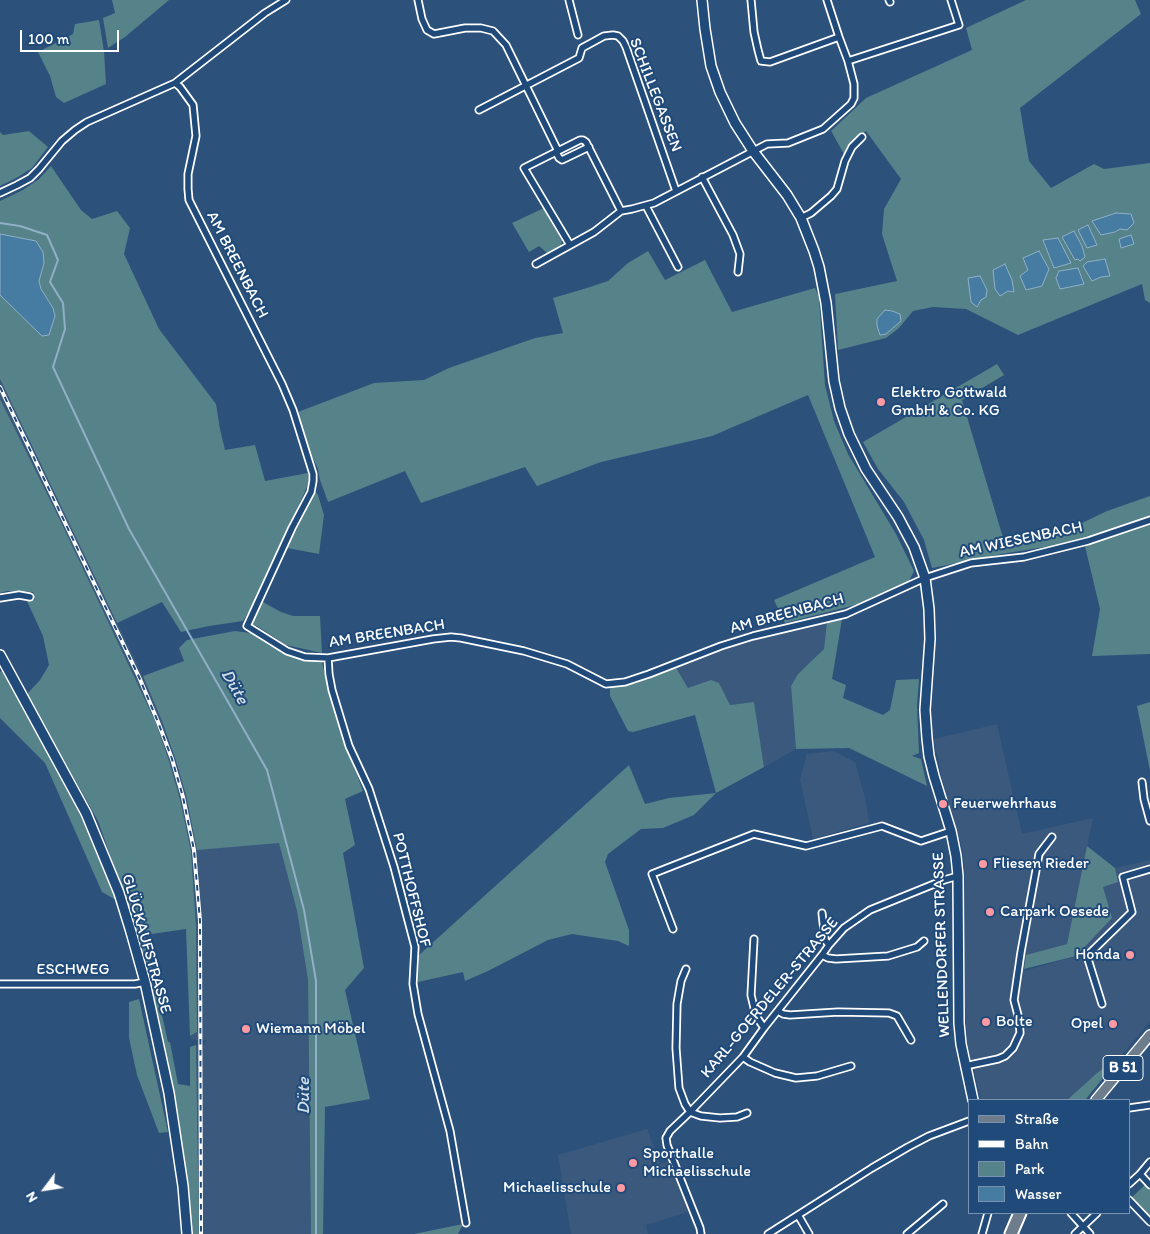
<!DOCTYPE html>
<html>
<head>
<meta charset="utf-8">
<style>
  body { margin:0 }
  #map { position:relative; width:1150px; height:1234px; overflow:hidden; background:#2c517b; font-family:Itim,sans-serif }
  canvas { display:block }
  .legend { position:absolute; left:968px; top:1099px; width:162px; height:115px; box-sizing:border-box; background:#1f4a7a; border:1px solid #7992af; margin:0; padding:6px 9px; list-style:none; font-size:15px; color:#fff }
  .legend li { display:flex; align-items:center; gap:10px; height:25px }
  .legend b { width:25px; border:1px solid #7992af }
  .north { position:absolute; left:20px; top:1164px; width:50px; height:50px; -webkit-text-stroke:4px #1f4a7a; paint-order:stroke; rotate:239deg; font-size:14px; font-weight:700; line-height:20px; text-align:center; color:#fff }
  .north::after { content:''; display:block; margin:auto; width:18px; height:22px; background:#fff; clip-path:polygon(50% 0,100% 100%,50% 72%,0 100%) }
  .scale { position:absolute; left:20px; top:30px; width:99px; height:22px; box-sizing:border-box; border:2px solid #fff; border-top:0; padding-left:6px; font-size:15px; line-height:18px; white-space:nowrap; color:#fff; -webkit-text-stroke:4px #1f4a7a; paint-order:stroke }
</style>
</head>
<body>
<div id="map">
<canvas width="1150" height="1234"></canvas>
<ul class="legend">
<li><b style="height:6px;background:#6d7d8c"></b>Straße</li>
<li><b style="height:6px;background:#fff"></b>Bahn</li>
<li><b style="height:14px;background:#56828a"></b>Park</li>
<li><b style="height:14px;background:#467ca2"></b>Wasser</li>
</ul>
<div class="north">N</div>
<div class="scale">100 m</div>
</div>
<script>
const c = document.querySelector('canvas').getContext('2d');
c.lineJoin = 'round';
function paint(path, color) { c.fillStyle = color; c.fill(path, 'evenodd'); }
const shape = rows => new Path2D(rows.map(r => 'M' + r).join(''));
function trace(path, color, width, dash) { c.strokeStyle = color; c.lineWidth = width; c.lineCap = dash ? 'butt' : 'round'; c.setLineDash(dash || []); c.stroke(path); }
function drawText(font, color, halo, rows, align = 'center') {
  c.font = font + ' Itim,sans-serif'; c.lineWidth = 4; c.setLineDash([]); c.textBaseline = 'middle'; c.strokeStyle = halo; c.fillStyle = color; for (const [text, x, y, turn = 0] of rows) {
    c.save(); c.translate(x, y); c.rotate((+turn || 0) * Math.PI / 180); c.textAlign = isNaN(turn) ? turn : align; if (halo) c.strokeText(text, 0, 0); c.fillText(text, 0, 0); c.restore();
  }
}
paint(shape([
  [0,379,143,676,162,721,186,795,197,849,279,842,297,911,308,980,311,1234,199,1234,196,1045,205,1045,206,1040,193,1040,190,1038,190,1036,197,1032,196,927,191,851,180,799,169,761,156,723,60,520,0,399],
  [827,621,824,649,798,674,791,686,796,749,764,767,754,702,730,705,719,683,688,688,675,666,732,645,778,631],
  [997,724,1022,834,1093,818,1067,944,1026,955,1024,971,1076,956,1103,887,1118,882,1115,868,1150,860,1150,1021,1123,1054,1097,1073,1067,1100,1047,1100,1045,1099,1043,1100,981,1100,967,1042,964,986,965,876,963,851,941,775,934,739],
  [833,751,855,762,866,801,869,823,813,839,800,779,807,754],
  [647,1129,660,1164,669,1161,688,1212,646,1225,648,1234,571,1234,558,1155]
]), '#3b597c');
paint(shape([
  [112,0,169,0,125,37,108,48,103,18,115,13],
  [1026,0,1135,0,1141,14,1020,108,1029,161,1051,188,1094,164,1104,169,1150,163,1150,303,1145,300,1142,284,1018,335,966,309,933,307,913,311,899,328,886,338,838,350,835,294,897,281,882,234,884,209,901,179,866,131,853,141,844,154,831,131,866,98,972,50,966,28],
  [99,20,104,51,106,84,64,103,56,97,50,76,38,52,73,34,75,24],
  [29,131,48,147,32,168,18,177,0,186,0,132,3,135],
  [51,166,81,210,92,219,117,211,130,228,124,254,159,329,216,404,220,429,225,450,255,445,265,481,308,473,309,482,281,547,257,599,243,621,209,626,181,632,162,602,117,623,0,379,0,201,23,190,39,179],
  [544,208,562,241,561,245,547,253,539,246,529,252,512,223],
  [648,251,665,280,705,260,732,312,815,288,819,297,825,385,834,421,848,454,896,534,914,571,908,583,863,603,785,623,774,600,875,557,808,395,712,436,601,462,537,486,525,467,421,503,405,471,328,502,320,480,318,469,308,448,298,412,374,383,424,380,449,368,535,338,563,333,553,298,587,288,608,281,628,263],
  [997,364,1004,375,962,400,1004,541,1065,531,1107,511,1150,496,1150,654,1092,656,1100,609,1083,538,1052,546,1007,553,932,568,924,540,904,502,878,469,863,442],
  [0,399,60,520,156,723,169,761,180,799,191,851,196,927,197,1032,190,1036,186,929,145,935,153,976,150,974,137,931,98,821,27,694,40,680,49,665,43,636,26,599,35,600,33,592,7,591,0,593],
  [314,490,318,495,324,515,319,554,287,548,309,504],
  [261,601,281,612,293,616,320,616,322,653,286,645,257,626,250,624],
  [842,619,832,679,846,685,843,698,883,715,890,710,896,680,919,679,917,706,919,753,912,756,921,759,927,786,849,748,796,749,791,686,798,674,824,649,827,621],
  [235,631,250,633,272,647,301,659,322,662,328,687,341,731,363,791,345,799,355,845,343,853,364,968,345,990,370,1099,325,1107,323,1234,311,1234,308,980,297,911,279,843,197,850,186,795,175,758,162,721,143,676,184,661,179,648,187,640],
  [675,666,688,688,711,680,719,683,730,705,754,702,764,767,716,793,694,815,663,828,641,829,608,854,605,862,629,930,629,946,618,941,572,934,548,940,488,971,465,981,463,972,418,982,419,955,629,765,645,804,669,798,716,793,695,715,633,732,628,731,610,696,610,688],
  [7,667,78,806,116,900,102,892,45,763,0,718,0,672],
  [1150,702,1150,771,1137,706],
  [1087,846,1115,868,1118,882,1103,887,1112,918,1076,956,1024,969,1026,955,1067,944],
  [155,984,168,1042,170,1042,178,1084,190,1086,190,1047,196,1045,199,1234,190,1234,187,1186,179,1120,174,1092,152,986],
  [139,999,168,1132,159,1133,137,1075,129,1038,129,1002],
  [1123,1054,1085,1100,1067,1100,1097,1073],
  [1145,1185,1150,1190,1150,1217,1131,1198],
  [463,1224,458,1234,414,1234]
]), '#56828a');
const water = shape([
  [1116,213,1131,214,1134,223,1127,230,1120,229,1115,232,1101,235,1092,221,1116,213],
  [1088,225,1097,245,1087,248,1078,230,1088,225],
  [1074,231,1082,246,1085,257,1080,261,1078,259,1075,260,1062,237,1074,231],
  [0,234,36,241,43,252,44,263,39,281,41,289,53,308,55,316,49,335,42,336,0,295,0,234],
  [1131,235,1134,244,1121,248,1119,239,1131,235],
  [1058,238,1071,263,1054,268,1043,240,1058,238],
  [1039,251,1049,269,1042,286,1026,290,1020,276,1028,270,1023,258,1039,251],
  [1105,259,1110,276,1101,277,1092,281,1083,266,1087,262,1105,259],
  [1005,264,1012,280,1014,292,1008,291,1000,296,995,289,993,270,1005,264],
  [1078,268,1084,284,1060,289,1056,278,1059,271,1078,268],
  [980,276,987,290,986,297,981,300,977,307,971,302,968,278,980,276],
  [885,310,892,311,900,314,901,321,886,334,880,335,877,326,877,319,885,310]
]);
paint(water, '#467ca2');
trace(water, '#90b0c7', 1);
trace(shape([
  [0,223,20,226,47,235,58,260,50,282,63,303,65,329,53,367,129,529,267,770,304,910,316,981,316,1234]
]), '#90b0c7', 2);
const street = shape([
  [418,0,422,19,427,30,434,34,465,28,481,28,493,31,506,45,558,151],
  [569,0,578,35],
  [751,0,754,32,758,50,761,61,770,62,839,37],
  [889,0,890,2],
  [848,61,959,25,951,0],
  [175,83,180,87,193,105,194,115,196,136,188,174,188,189,189,200,282,384,293,410,313,474,313,481,311,492,292,528,247,626,287,651,305,657,328,658,433,639,451,637,461,638,524,651,567,664,606,684,625,682,649,674,721,646,753,636,846,614,925,578,971,563,1024,557,1088,541,1150,520],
  [479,110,579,58,582,48,604,36,613,35,618,36,623,41,626,47,676,191],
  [556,152,559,158,562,160,589,147],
  [702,177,733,235,740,254,738,272],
  [0,193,17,185,30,178,39,169,62,141,75,130,87,122,175,83,265,13,286,0],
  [646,206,678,267],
  [801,218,811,213,831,196,837,189,845,161,852,147,862,137],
  [570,245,524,168,580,140,583,140,586,142,621,211,632,209,654,203,767,144,788,143,823,129,851,104,854,98,854,84,848,61,839,37,827,0],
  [536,264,594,232,621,211],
  [0,598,19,595,30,597],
  [328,658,329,674,332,690,349,746,369,789,394,867,415,947,413,984,418,1014,450,1131,466,1223],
  [1142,782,1144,799,1150,821],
  [822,913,825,940,829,945],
  [673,929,652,874,754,834,806,846,882,826,921,841,951,831],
  [754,939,751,995,756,1016,764,1028],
  [822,955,828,958,836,959,888,956,917,947,924,941],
  [686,969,681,981,677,1004,676,1048,679,1088,685,1104,690,1112,701,1116,720,1118,737,1117,747,1113],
  [0,984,135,984,145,982],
  [1102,1004,1087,956,1132,912,1123,877,1150,869],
  [778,1011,783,1014,790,1015,838,1012,889,1013,897,1016,911,1040],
  [743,1057,750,1062,775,1073,796,1078,817,1076,851,1066],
  [965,1066,998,1059,1005,1056,1013,1048,1020,1033,1019,1019,1014,1000,1021,952,1039,854,1052,837],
  [1129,1108,1150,1105],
  [1140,1174,1150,1185],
  [1129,1184,1140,1174,1150,1162],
  [1129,1200,1150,1222],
  [1071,1213,1090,1234],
  [798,1215,809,1234],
  [701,1234,700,1228,667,1145,666,1138,670,1131,690,1112,743,1057,764,1028,822,955,829,945,844,928,870,910,944,880,958,876],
  [768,1234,872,1168,908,1147,929,1136,969,1121],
  [907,1234,943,1204],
  [982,1234,988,1213],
  [1075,1234,1097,1213]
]);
const secondary = shape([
  [702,0,705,29,711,66,720,92,735,123,753,151,787,195,801,218,814,251,819,267,826,303,834,381,840,408,849,434,866,469,898,517,914,547,925,578,929,609,930,639,925,710,927,738,929,756,934,776,951,831,956,856,958,876,959,1023,961,1044,973,1100],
  [0,655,86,813,119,893,131,932,145,982,169,1093,183,1186,187,1234]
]);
const primary = shape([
  [1096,1100,1150,1035]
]);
const highway = shape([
  [1011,1234,1020,1213]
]);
trace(street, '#fff', 9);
trace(secondary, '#fff', 12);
trace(primary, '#fff', 12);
trace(highway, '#fff', 15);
trace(street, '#1f4a7a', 5.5);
trace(secondary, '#1f4a7a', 9);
trace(primary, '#6d7d8c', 9);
trace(highway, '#6d7d8c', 11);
const rail = shape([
  [0,387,139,677,158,722,172,759,183,797,194,850,200,921,201,1234]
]);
trace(rail, '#fff', 4);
trace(rail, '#1f4a7a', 2, [5.5]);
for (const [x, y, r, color] of [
  [881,402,5,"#ff9aa2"],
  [943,804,5,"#ff9aa2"],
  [983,864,5,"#ff9aa2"],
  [990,912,5,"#ff9aa2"],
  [1130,955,5,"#ff9aa2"],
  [986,1022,5,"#ff9aa2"],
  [1113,1024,5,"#ff9aa2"],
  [246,1029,5,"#ff9aa2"],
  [633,1163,5,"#ff9aa2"],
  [621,1188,5,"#ff9aa2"]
]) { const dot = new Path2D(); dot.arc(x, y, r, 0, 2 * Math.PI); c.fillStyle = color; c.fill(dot); trace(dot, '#1f4a7a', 2); }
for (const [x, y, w] of [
  [1123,1068,40]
]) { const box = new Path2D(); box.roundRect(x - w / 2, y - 12.5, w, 25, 4); c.fillStyle = '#1f4a7a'; c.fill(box); trace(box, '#fff', 1); }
drawText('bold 15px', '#fff', null, [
  ["B 51",1123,1068]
]);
drawText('16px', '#fff', '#1f4a7a', [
  ["SCHILLEGASSEN",655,95,69],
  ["AM BREENBACH",237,265,63],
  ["AM WIESENBACH",1021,540,-12],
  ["AM BREENBACH",787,614,-15],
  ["AM BREENBACH",387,634,-9],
  ["POTTHOFFSHOF",411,890,76],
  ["GLÜCKAUFSTRASSE",146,944,74],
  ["WELLENDORFER STRASSE",942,945,-92],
  ["ESCHWEG",73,970],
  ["KARL-GOERDELER-STRASSE",770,998,-50]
]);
drawText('16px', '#fff', '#1f4a7a', [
  ["Elektro Gottwald",891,393],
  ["GmbH & Co. KG",891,411],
  ["Feuerwehrhaus",953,804],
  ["Fliesen Rieder",993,864],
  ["Carpark Oesede",1000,912],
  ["Honda",1120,955,"right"],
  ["Bolte",996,1022],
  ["Opel",1103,1024,"right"],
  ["Wiemann Möbel",256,1029],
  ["Sporthalle",643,1154],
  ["Michaelisschule",643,1172],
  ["Michaelisschule",611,1188,"right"]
], 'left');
drawText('italic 18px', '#d1dee8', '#1f4a7a', [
  ["Düte",234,687,60],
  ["Düte",304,1096,-90]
]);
</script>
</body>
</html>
